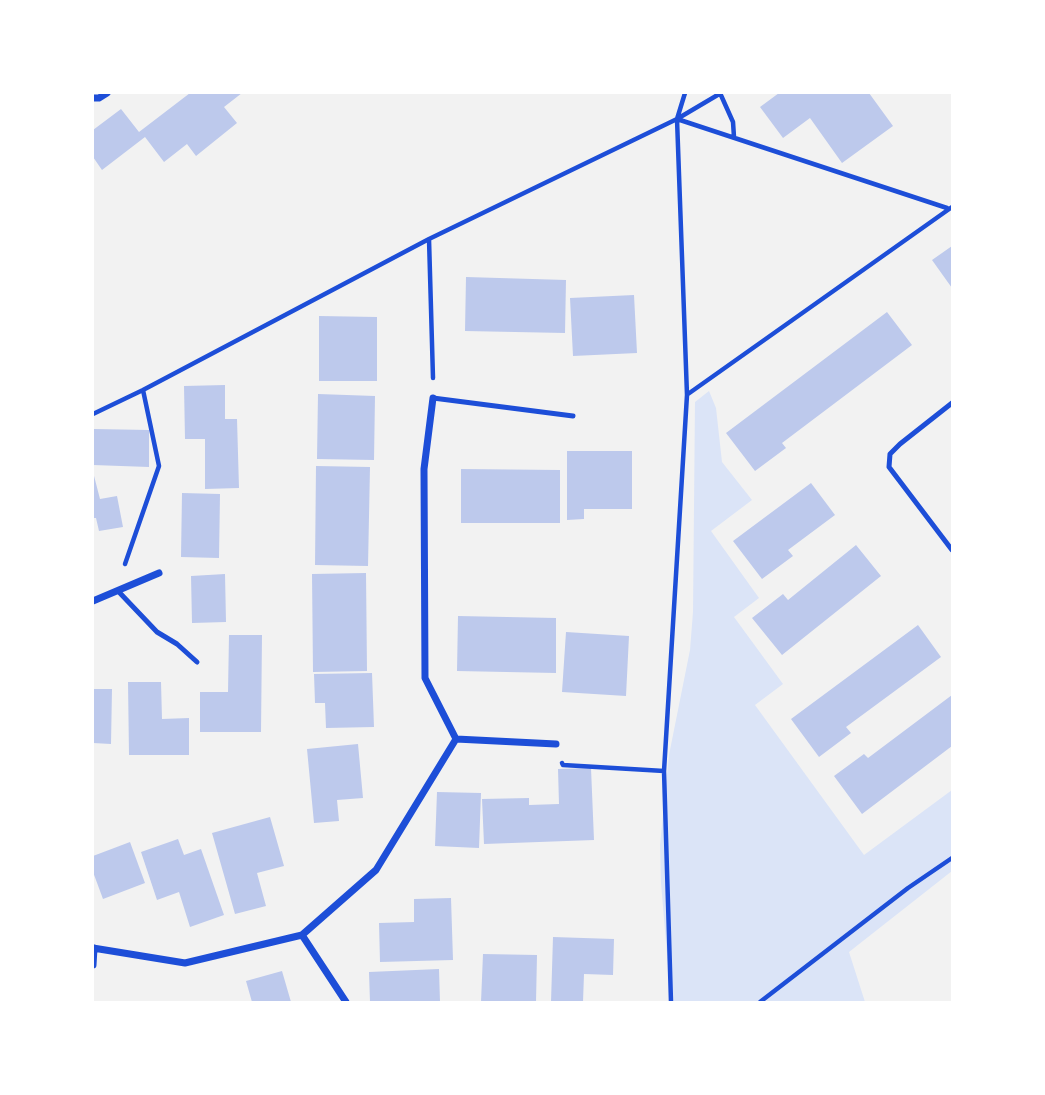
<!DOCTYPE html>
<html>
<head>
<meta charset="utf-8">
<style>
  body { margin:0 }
  #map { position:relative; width:1045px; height:1095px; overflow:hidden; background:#f2f2f2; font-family:Georgia,serif }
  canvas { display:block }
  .frame { position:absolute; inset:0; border:94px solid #fff; pointer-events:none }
</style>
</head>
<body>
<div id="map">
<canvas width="1045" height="1095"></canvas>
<div class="frame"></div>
</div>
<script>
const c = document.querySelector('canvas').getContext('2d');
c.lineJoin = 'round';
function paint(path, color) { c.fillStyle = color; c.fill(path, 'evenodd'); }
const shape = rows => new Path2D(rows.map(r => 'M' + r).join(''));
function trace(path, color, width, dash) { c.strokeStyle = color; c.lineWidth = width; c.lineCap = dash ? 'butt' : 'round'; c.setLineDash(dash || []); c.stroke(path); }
paint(shape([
  [709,391,716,408,722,462,752,500,711,531,759,598,734,617,783,684,755,705,864,855,952,790,952,871,849,952,865,1002,671,1002,661,883,660,845,669,755,690,650,693,612,695,402]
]), '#dbe4f7');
paint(shape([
  [190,93,242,93,224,107,237,123,196,156,187,144,164,162,145,137,102,170,93,157,93,130,121,109,139,132],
  [779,93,869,93,893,126,842,163,810,118,783,138,760,107],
  [952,246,952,288,932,260],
  [466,277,566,280,565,333,465,331],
  [634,295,637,353,573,356,570,298],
  [887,312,912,345,782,443,786,448,755,471,726,433],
  [319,316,377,317,377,381,319,381],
  [225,385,225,419,237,419,239,488,205,489,205,439,185,439,184,386],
  [318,394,375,396,374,460,317,459],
  [94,429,149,430,149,467,93,465],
  [567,451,632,451,632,509,584,509,584,519,567,520],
  [316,466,370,467,368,566,315,565],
  [461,469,560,470,560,523,461,523],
  [93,472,100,499,117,496,123,527,99,531,96,518,93,518],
  [811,483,835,515,788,550,793,556,762,579,733,541],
  [182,493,220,494,219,558,181,557],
  [856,545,881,576,782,655,752,618,783,594,788,600],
  [366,573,367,671,313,672,312,574],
  [225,574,226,622,192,623,191,576],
  [458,616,556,618,556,673,457,671],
  [918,625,941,657,846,727,851,733,819,757,791,719],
  [566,632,629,636,626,696,562,692],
  [229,635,262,635,261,732,200,732,200,692,228,692],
  [372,673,374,727,326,728,325,703,315,703,314,674],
  [128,682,161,682,162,719,189,718,189,755,129,755],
  [93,689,112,689,111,744,93,743],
  [952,695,952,746,862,814,834,776,864,754,868,758],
  [358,744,363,798,337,800,339,821,314,823,307,749],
  [591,768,594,840,484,844,482,799,529,798,529,805,559,804,558,769],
  [437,792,481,793,479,848,435,846],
  [270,817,284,866,257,873,266,906,235,914,212,833],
  [178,839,184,855,201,849,224,915,190,927,179,892,157,900,141,852],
  [130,842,145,883,103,899,93,872,93,856],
  [451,898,453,960,380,962,379,923,414,922,414,899],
  [553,937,614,939,613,975,584,974,583,1002,551,1002],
  [483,954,537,955,536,1002,481,1002],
  [439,969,440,1002,370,1002,369,972],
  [282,971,291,1002,252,1002,246,981]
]), '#bdc9ec');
trace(shape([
  [720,93,733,122,734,137],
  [677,119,947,208],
  [429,239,433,378],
  [688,394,952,207],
  [93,414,143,390,429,239,677,119,721,93],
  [125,564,159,466,143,390],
  [562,763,563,765,664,771],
  [671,1002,664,771,687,395,677,119,685,93],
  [760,1002,908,888,952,858]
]), '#1d4ed8', 4.5);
trace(shape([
  [433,398,573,416],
  [952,403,900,444,890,454,889,467,952,550],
  [118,591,157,632,177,644,197,662]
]), '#1d4ed8', 5);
trace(shape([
  [93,98,99,98,107,93],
  [93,601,159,573],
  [456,739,556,744],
  [302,935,346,1002],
  [93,948,185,963,302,935,376,870,456,739,425,678,424,469,433,398],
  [93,965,94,948]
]), '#1d4ed8', 7);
</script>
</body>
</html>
